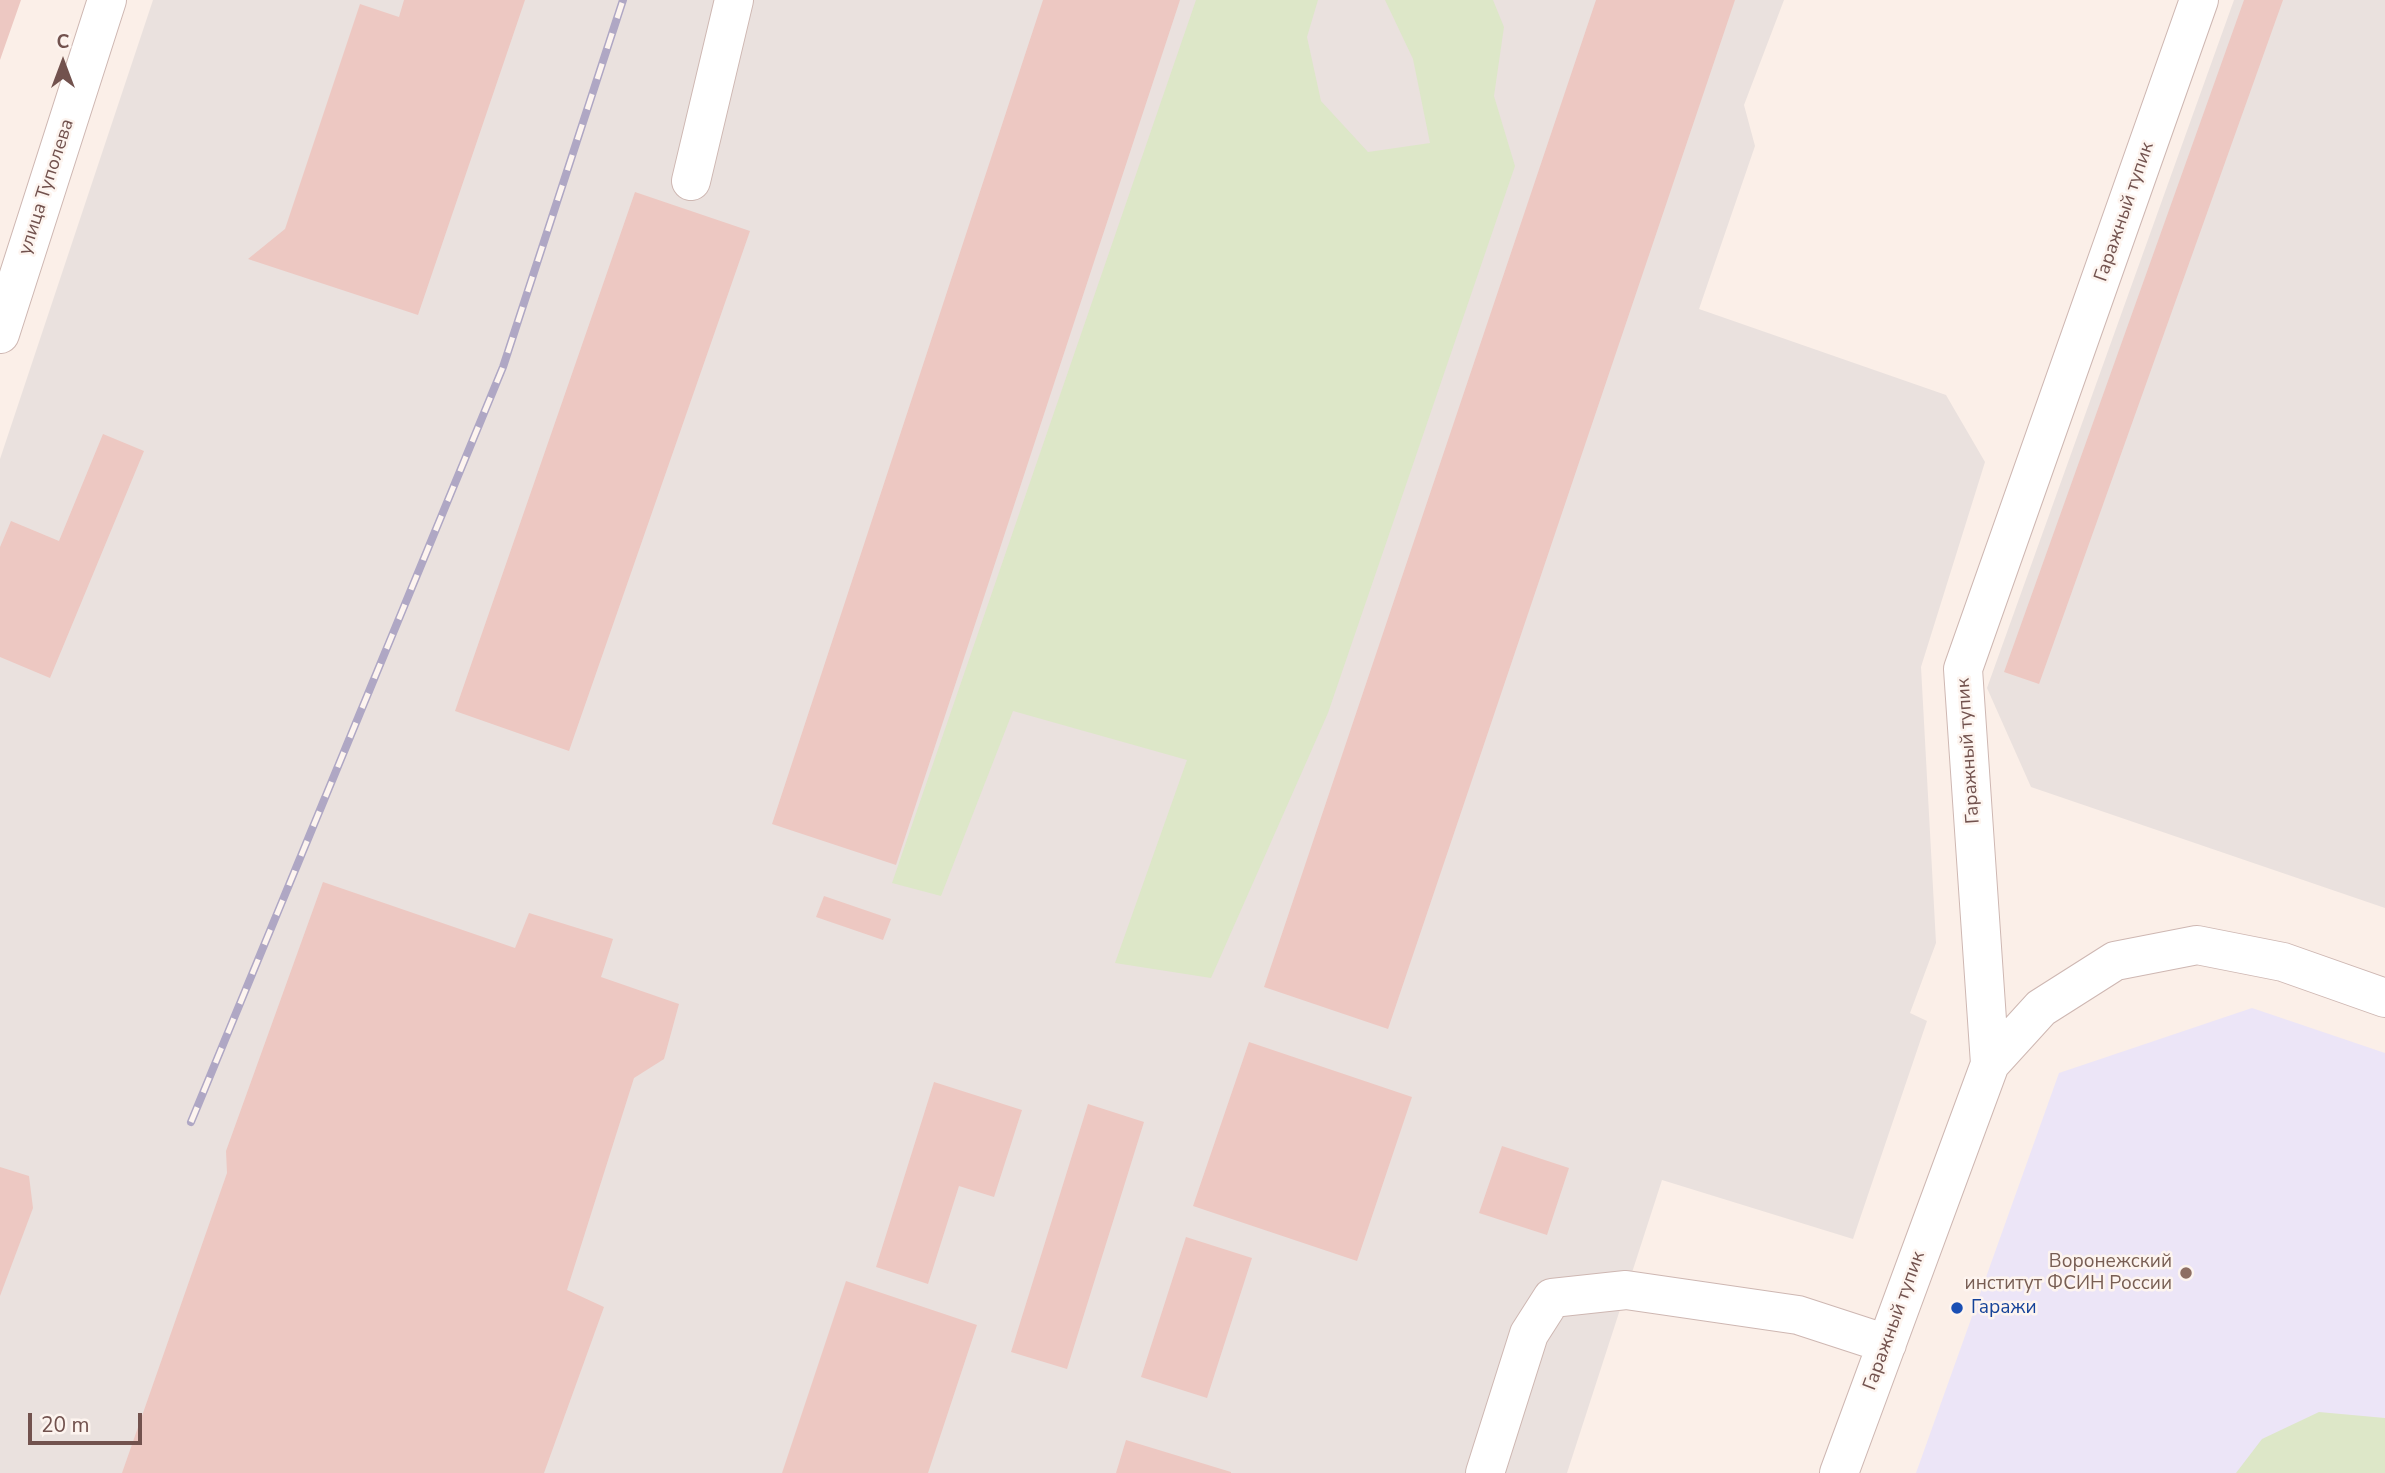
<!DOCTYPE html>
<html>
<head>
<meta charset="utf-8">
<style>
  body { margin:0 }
  #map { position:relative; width:2385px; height:1473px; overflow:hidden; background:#fbefe8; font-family:"Nunito Sans",sans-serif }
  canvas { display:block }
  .north { position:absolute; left:28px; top:28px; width:70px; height:70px; -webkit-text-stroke:5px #fdf4ef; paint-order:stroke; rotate:0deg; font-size:19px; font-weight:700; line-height:28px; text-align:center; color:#72524e }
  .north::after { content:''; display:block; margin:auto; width:24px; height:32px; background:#72524e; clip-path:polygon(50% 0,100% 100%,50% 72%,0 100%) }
  .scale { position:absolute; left:28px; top:1413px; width:114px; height:32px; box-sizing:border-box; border:4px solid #72524e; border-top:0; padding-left:9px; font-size:21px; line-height:24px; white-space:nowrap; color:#72524e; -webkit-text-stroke:5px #fdf4ef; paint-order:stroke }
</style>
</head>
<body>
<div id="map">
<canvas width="2385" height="1473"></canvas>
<div class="north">С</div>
<div class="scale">20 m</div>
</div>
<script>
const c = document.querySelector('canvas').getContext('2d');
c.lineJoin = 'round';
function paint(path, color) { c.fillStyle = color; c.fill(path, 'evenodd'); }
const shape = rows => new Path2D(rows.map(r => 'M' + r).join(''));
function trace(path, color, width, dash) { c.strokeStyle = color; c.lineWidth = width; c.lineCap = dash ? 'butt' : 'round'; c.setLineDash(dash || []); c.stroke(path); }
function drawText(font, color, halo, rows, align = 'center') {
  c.font = font + ' "Nunito Sans",sans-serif'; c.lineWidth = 5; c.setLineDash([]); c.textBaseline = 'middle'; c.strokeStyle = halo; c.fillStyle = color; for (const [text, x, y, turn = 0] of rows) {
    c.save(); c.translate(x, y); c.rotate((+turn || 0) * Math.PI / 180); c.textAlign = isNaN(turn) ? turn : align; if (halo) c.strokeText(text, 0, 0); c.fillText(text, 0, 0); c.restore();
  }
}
paint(shape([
  [153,0,1784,0,1744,105,1755,146,1699,309,1946,395,1985,462,1921,667,1936,943,1910,1013,1927,1021,1853,1239,1662,1180,1567,1473,0,1473,0,459],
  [2234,0,2385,0,2385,908,2031,787,1987,688]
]), '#eae1de');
paint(shape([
  [2252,1008,2385,1053,2385,1473,1916,1473,2059,1073]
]), '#ece5f7');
paint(shape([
  [1196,0,1318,0,1307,37,1321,101,1368,152,1430,143,1413,59,1385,0,1493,0,1504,27,1494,96,1515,166,1328,713,1211,978,1115,963,1187,760,1013,711,941,896,892,883],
  [2319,1412,2385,1418,2385,1473,2236,1473,2262,1439]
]), '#dde7c8');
paint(shape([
  [0,0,21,0,0,60],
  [404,0,525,0,418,315,248,259,285,229,360,4,399,17],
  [1043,0,1180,0,896,865,772,824],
  [1596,0,1735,0,1388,1029,1264,987],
  [2244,0,2283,0,2039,684,2004,672],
  [635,192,750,231,569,751,455,711],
  [103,434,144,451,50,678,0,657,0,547,11,521,59,541],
  [323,882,515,948,529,913,613,939,601,977,679,1004,664,1059,634,1078,567,1290,604,1307,544,1473,122,1473,227,1173,226,1151],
  [824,896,891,919,883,940,816,917],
  [1249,1042,1412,1097,1357,1261,1193,1206],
  [934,1082,1022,1110,994,1197,959,1186,928,1284,876,1267],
  [1088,1104,1144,1122,1067,1369,1011,1352],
  [1502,1146,1569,1168,1547,1235,1479,1213],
  [0,1167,29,1176,33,1208,0,1296],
  [1186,1237,1252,1258,1207,1398,1141,1377],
  [846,1281,977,1325,928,1473,782,1473],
  [1126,1440,1231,1472,1231,1473,1116,1473]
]), '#edc8c2');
const minor = shape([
  [691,181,734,0],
  [0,334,107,0],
  [1990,1064,2041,1008,2115,961,2197,945,2283,962,2385,998],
  [1485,1473,1529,1334,1552,1298,1626,1290,1798,1315,1887,1344],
  [1839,1473,1990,1064,1963,669,2199,0]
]);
trace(minor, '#ceb7b2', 40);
trace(minor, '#fff', 38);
const rail = shape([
  [191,1122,503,367,623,0]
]);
trace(rail, '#afa7c4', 8);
trace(rail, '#fdf4ef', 5, [16]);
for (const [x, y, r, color] of [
  [2186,1273,7,"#8d6e63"],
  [1957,1308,7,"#1a4fb4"]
]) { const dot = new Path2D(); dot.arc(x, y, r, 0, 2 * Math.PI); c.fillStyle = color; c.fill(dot); trace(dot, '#fdf4ef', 2.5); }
drawText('19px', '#72524e', '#fdf4ef', [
  ["улица Туполева",47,187,-72],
  ["Гаражный тупик",2125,212,-71],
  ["Гаражный тупик",1969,751,-94],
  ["Гаражный тупик",1895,1321,-70]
]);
drawText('19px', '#785e54', '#fdf4ef', [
  ["Воронежский",2172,1262],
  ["институт ФСИН России",2172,1284]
], 'right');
drawText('19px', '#164399', '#fdf4ef', [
  ["Гаражи",1971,1308]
], 'left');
</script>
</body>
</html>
